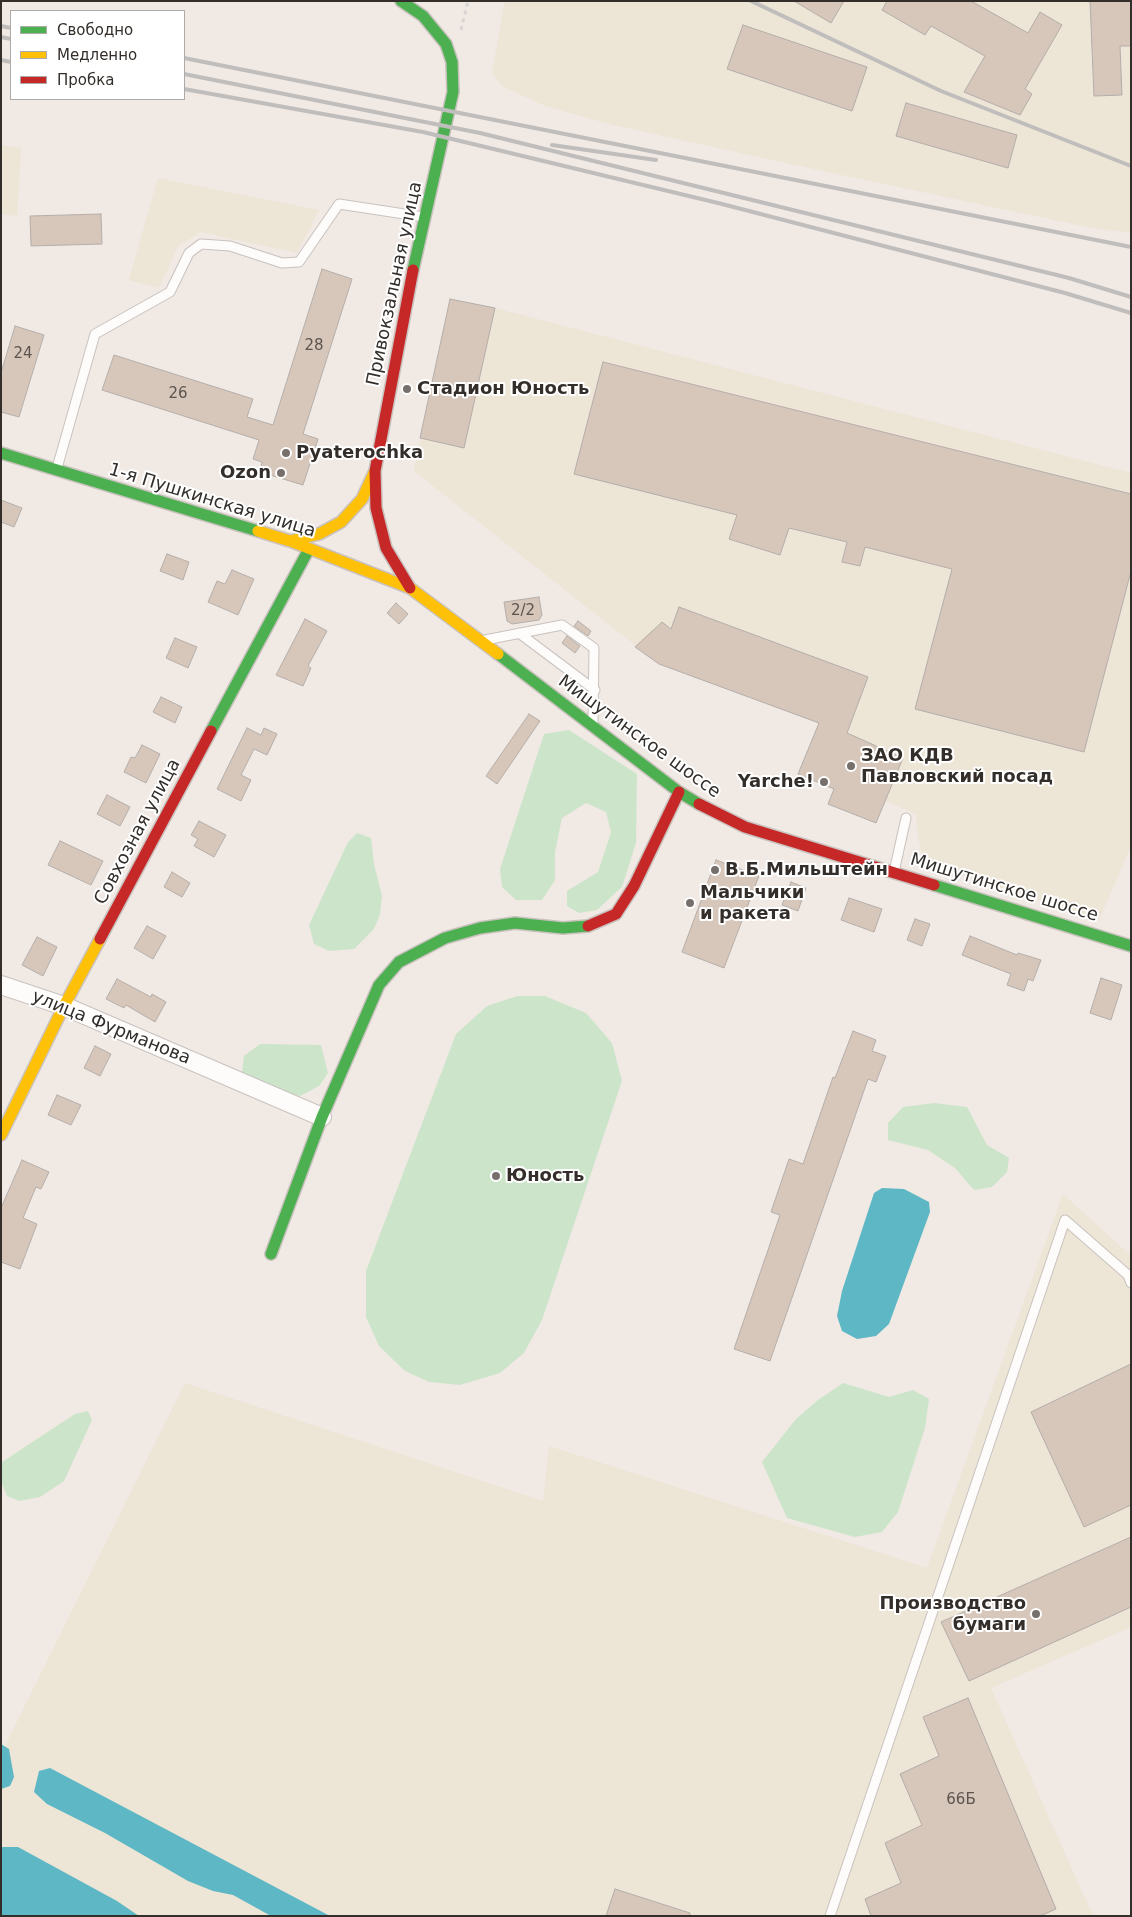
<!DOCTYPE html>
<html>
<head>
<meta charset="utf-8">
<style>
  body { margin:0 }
  #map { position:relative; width:1132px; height:1917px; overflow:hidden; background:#f1e9e4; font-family:"DejaVu Sans",sans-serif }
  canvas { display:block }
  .frame { position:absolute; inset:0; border:2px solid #332e2a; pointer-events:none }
  .legend { position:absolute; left:10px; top:10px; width:175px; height:90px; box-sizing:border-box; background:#fff; border:1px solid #adabaa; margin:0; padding:6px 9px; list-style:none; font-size:15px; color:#332e2a }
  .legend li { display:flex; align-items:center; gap:10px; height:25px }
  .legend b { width:25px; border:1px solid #adabaa }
</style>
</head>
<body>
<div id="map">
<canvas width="1132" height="1917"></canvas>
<div class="frame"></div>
<ul class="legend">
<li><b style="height:6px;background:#4caf50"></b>Свободно</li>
<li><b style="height:6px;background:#ffc107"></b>Медленно</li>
<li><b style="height:6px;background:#c62828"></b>Пробка</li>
</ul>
</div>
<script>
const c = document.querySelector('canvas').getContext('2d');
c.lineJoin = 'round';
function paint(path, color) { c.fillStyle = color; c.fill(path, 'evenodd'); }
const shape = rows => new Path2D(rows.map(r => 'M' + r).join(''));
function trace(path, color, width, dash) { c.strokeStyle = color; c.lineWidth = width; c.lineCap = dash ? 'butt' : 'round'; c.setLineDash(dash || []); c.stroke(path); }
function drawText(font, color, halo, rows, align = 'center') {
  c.font = font + ' "DejaVu Sans",sans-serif'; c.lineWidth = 4; c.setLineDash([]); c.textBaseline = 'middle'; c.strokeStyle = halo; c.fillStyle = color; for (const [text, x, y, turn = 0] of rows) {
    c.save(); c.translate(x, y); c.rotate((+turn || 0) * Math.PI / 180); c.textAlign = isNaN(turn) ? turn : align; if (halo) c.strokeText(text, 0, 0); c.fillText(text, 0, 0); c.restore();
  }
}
paint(shape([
  [505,1,1131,1,1131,233,1087,227,809,168,613,125,545,106,502,86,492,72],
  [1,145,21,148,17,216,1,214],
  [158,178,319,210,297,253,201,232,178,246,159,288,129,280],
  [450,299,495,308,1131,473,1131,846,1099,920,924,863,918,838,916,814,904,809,886,801,876,823,828,804,834,789,798,774,819,723,659,664,414,471],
  [1063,1194,1131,1256,1131,1627,991,1688,1093,1916,1,1916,1,1754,185,1383,543,1501,549,1446,927,1568]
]), '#ede5d6');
paint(shape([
  [569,730,637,774,636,843,622,887,597,910,579,913,567,906,567,891,598,872,611,832,606,812,586,803,562,818,555,852,555,880,542,900,516,900,502,887,500,869,544,734],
  [357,833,371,838,374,864,382,896,380,914,374,929,354,949,329,951,314,944,309,925,348,842],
  [517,996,545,996,586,1013,612,1043,622,1081,542,1320,524,1353,500,1373,460,1385,429,1382,405,1371,379,1346,366,1317,366,1271,456,1034,487,1006],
  [260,1044,321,1045,328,1073,319,1086,300,1096,272,1089,242,1072,244,1056],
  [934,1103,967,1107,987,1145,1009,1158,1007,1172,992,1187,974,1190,955,1168,928,1150,888,1140,888,1123,903,1107],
  [843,1383,889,1397,913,1390,929,1399,925,1428,898,1512,882,1532,855,1537,787,1518,762,1462,796,1419,818,1400],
  [88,1411,92,1420,64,1481,40,1497,19,1501,7,1496,1,1481,2,1462,75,1414]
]), '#cce5ca');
paint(shape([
  [882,1188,904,1189,929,1202,930,1212,889,1324,876,1336,857,1339,842,1331,837,1316,842,1291,874,1193],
  [1,1744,9,1749,14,1777,10,1786,1,1789],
  [50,1768,330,1916,271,1916,233,1895,213,1891,188,1881,105,1833,47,1804,34,1792,39,1771],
  [3,1847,18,1847,117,1901,139,1916,1,1916,1,1848]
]), '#5db7c4');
const building = shape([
  [794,1,844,1,831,23,794,1],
  [887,1,971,1,1028,33,1040,12,1062,25,1025,89,1032,94,1020,115,964,92,985,56,931,26,925,35,882,10,887,1],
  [1090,1,1131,1,1131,46,1120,46,1122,95,1094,96,1090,1],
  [743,25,867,67,852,111,727,69,743,25],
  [906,103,1017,135,1008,168,896,136,906,103],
  [101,214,102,244,31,246,30,216,101,214],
  [322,269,352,279,303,434,318,439,303,485,260,472,262,462,253,459,259,440,102,390,114,355,253,399,247,417,273,425,322,269],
  [450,299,495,308,464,448,420,438,450,299],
  [15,326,44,335,19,417,1,412,1,373,15,326],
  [603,362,1131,494,1131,571,1084,752,915,709,952,569,865,547,860,566,842,562,847,542,789,528,780,555,729,539,737,515,574,474,603,362],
  [1,500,22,508,14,527,1,522,1,500],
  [167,554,189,562,183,580,160,571,167,554],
  [232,570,254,579,238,615,208,602,217,581,225,584,232,570],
  [539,597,542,615,539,620,512,624,507,621,504,602,539,597],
  [396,603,408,614,399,624,387,613,396,603],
  [679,607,868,677,847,733,903,758,876,823,828,804,834,789,798,774,819,723,659,664,635,647,662,622,671,629,679,607],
  [305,619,327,631,308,666,311,668,303,686,276,675,305,619],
  [578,621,591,631,588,636,574,626,578,621],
  [567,636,580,646,575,653,562,643,567,636],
  [175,638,197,647,188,668,166,658,175,638],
  [161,697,182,707,175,723,153,712,161,697],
  [529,714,540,721,497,784,486,776,529,714],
  [247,728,261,735,264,728,277,734,267,755,254,749,241,775,251,780,241,801,217,789,247,728],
  [142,745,160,754,146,783,124,772,131,757,135,758,142,745],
  [107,795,130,807,120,826,97,814,107,795],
  [199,821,226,835,214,857,194,846,198,839,191,835,199,821],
  [60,841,103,861,91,885,48,865,60,841],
  [716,860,759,876,724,968,682,952,716,860],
  [172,872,190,883,182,897,164,887,172,872],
  [791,882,806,888,798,911,782,905,791,882],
  [849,898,882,909,874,932,841,920,849,898],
  [915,919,930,924,922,946,907,940,915,919],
  [147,926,166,936,153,959,134,948,147,926],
  [970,936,1017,955,1018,953,1041,960,1033,981,1028,979,1024,991,1007,985,1011,974,962,955,970,936],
  [37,937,57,947,43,976,22,965,37,937],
  [1101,978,1122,985,1111,1020,1090,1013,1101,978],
  [117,979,151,997,152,994,166,1002,155,1022,126,1005,124,1008,106,999,117,979],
  [853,1031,876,1040,872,1051,886,1056,876,1082,868,1079,770,1361,734,1349,780,1215,771,1212,789,1159,803,1164,833,1077,835,1078,853,1031],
  [95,1046,111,1054,100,1076,84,1068,95,1046],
  [57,1095,81,1105,71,1125,48,1115,57,1095],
  [22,1160,49,1172,41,1189,36,1187,23,1218,37,1224,20,1269,1,1262,1,1208,22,1160],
  [1131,1364,1131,1505,1084,1527,1031,1412,1131,1364],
  [1131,1537,1131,1607,969,1681,941,1622,1131,1537],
  [968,1698,1056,1909,1040,1916,871,1916,865,1899,901,1883,885,1843,922,1825,900,1774,939,1756,923,1717,968,1698],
  [615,1889,690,1913,690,1916,606,1916,615,1889]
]);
paint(building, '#d7c6ba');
trace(building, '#b4aeaa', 1);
const lane = shape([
  [57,468,95,334,170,292,189,253,201,244,230,246,282,263,299,262,339,204,424,217],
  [519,633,595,690],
  [485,640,562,625,594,648,593,722],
  [894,872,906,818],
  [830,1916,1065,1220,1128,1275,1131,1283]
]);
const street = shape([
  [1,985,64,1006,322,1117]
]);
const fast = shape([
  [401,1,423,16,446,44,452,62,453,92,413,270],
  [1,453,258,531],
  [498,654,679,792,699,804],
  [211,731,309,549],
  [934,885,1131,946],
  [271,1254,322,1117,379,985,399,962,445,938,480,928,515,923,563,928,588,926]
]);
const slow = shape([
  [258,531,290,541,410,588,498,654],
  [290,541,319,534,341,522,362,499,374,473],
  [1,1135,64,1006,100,939]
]);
const jam = shape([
  [410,588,386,548,376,508,375,471,413,270],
  [699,804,745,827,934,885],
  [588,926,616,914,634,886,679,792],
  [100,939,211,731]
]);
trace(lane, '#c9c2be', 11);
trace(street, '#c9c2be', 20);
trace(fast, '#c9c2be', 14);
trace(slow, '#c9c2be', 14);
trace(jam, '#c9c2be', 14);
trace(shape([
  [461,30,468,1]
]), '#d8d5d4', 3, [4, 4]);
trace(lane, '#fdfcfb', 9);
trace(street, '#fdfcfb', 18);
trace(fast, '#4caf50', 11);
trace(slow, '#ffc107', 11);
trace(jam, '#c62828', 11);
trace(shape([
  [751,1,941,91,1131,166],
  [1,26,11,28],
  [1,37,11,39],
  [184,58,1131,247],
  [1,60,11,62],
  [184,74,480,133,1069,278,1131,297],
  [184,89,423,132,722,204,1065,293,1131,313],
  [552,145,656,160]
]), '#c0bebc', 4);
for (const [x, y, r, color] of [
  [407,389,5,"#766f6b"],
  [286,453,5,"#766f6b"],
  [281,473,5,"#766f6b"],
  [851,766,5,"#766f6b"],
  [824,782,5,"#766f6b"],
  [715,870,5,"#766f6b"],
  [690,903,5,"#766f6b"],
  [496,1176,5,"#766f6b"],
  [1036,1614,5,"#766f6b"]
]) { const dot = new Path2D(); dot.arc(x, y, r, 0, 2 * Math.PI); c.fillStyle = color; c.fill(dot); trace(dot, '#fff', 2); }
drawText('15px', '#5c544e', null, [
  ["28",314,346],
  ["24",23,354],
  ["26",178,394],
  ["2/2",523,611],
  ["66Б",961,1800]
]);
drawText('18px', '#332e2a', '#fff', [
  ["Привокзальная улица",395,284,-78],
  ["1-я Пушкинская улица",212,501,17],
  ["Мишутинское шоссе",639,737,36],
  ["Совхозная улица",138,832,-62],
  ["Мишутинское шоссе",1004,888,17],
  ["улица Фурманова",111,1028,22]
]);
drawText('bold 18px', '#332e2a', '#fff', [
  ["Стадион Юность",417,389],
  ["Pyaterochka",296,453],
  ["Ozon",271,473,"right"],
  ["ЗАО КДВ",861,756],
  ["Павловский посад",861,777],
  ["Yarche!",814,782,"right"],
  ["В.Б.Мильштейн",725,870],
  ["Мальчики",700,893],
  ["и ракета",700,914],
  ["Юность",506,1176],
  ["Производство",1026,1604,"right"],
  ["бумаги",1026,1625,"right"]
], 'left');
</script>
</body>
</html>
